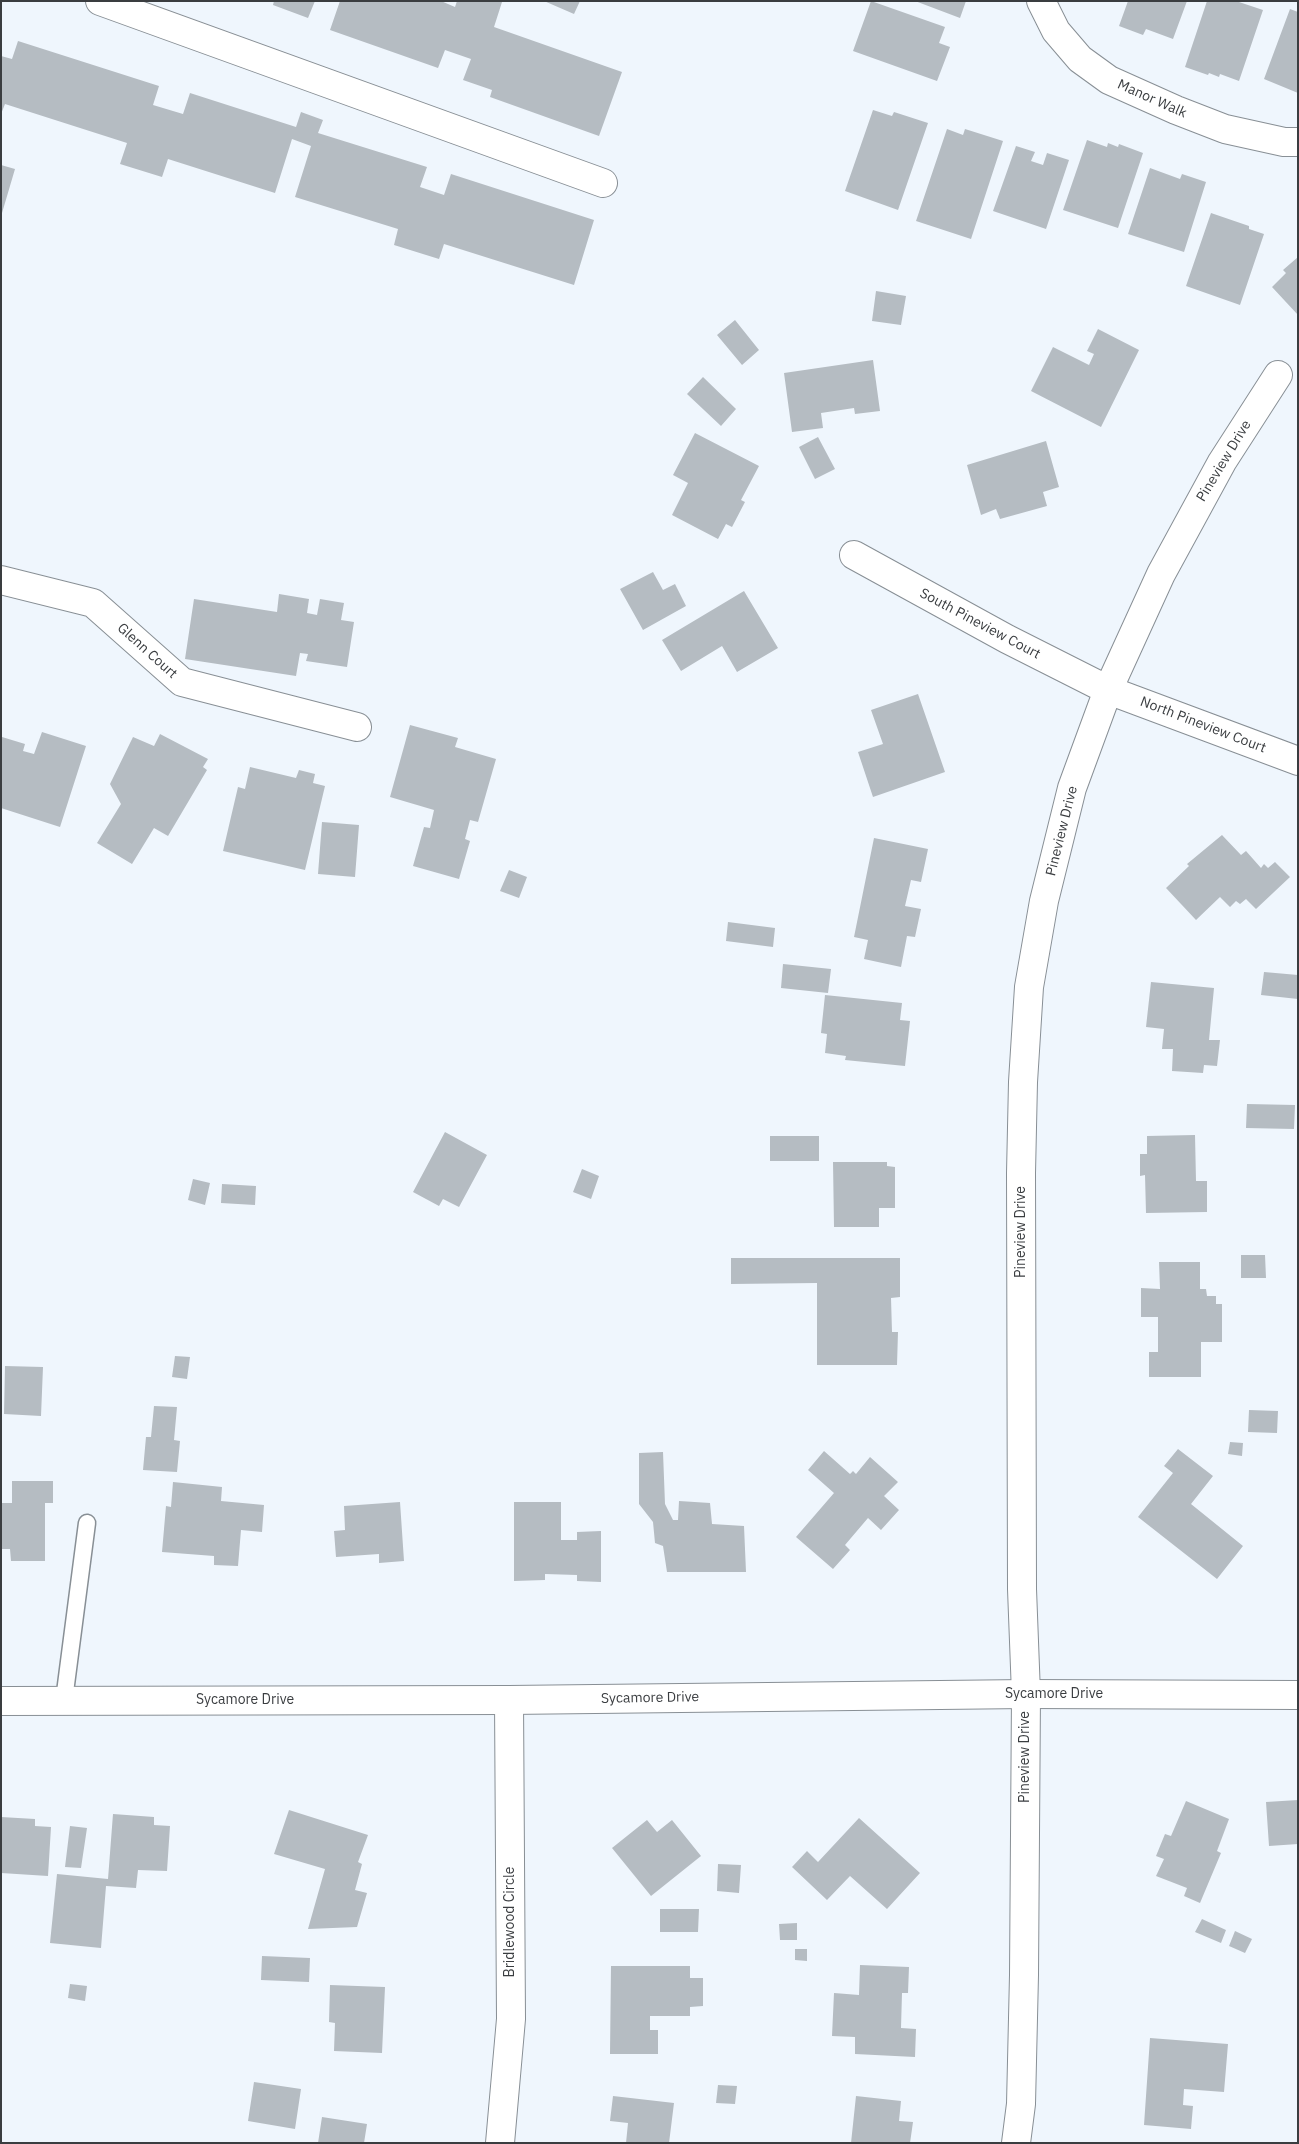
<!DOCTYPE html>
<html>
<head>
<meta charset="utf-8">
<style>
  body { margin:0 }
  #map { position:relative; width:1299px; height:2144px; overflow:hidden; background:#eff6fd; font-family:"IBM Plex Sans",sans-serif }
  canvas { display:block }
  .frame { position:absolute; inset:0; border:2px solid #3a3d40; pointer-events:none }
</style>
</head>
<body>
<div id="map">
<canvas width="1299" height="2144"></canvas>
<div class="frame"></div>
</div>
<script>
const c = document.querySelector('canvas').getContext('2d');
c.lineJoin = 'round';
function paint(path, color) { c.fillStyle = color; c.fill(path, 'evenodd'); }
const shape = rows => new Path2D(rows.map(r => 'M' + r).join(''));
function trace(path, color, width, dash) { c.strokeStyle = color; c.lineWidth = width; c.lineCap = dash ? 'butt' : 'round'; c.setLineDash(dash || []); c.stroke(path); }
function drawText(font, color, halo, rows, align = 'center') {
  c.font = font + ' "IBM Plex Sans",sans-serif'; c.lineWidth = 5; c.setLineDash([]); c.textBaseline = 'middle'; c.strokeStyle = halo; c.fillStyle = color; for (const [text, x, y, turn = 0] of rows) {
    c.save(); c.translate(x, y); c.rotate((+turn || 0) * Math.PI / 180); c.textAlign = isNaN(turn) ? turn : align; if (halo) c.strokeText(text, 0, 0); c.fillText(text, 0, 0); c.restore();
  }
}
paint(shape([
  [274,1,315,1,308,18,273,5],
  [340,1,441,1,455,7,457,1,502,2,494,27,622,72,599,136,490,97,492,90,463,80,471,59,445,50,438,68,330,30],
  [544,1,580,1,574,14],
  [871,1,945,27,939,43,950,47,937,81,853,51],
  [915,1,966,1,960,18],
  [1128,1,1187,1,1173,39,1146,29,1143,35,1119,26],
  [1207,1,1236,1,1263,10,1239,81,1220,74,1219,77,1209,73,1208,75,1185,67],
  [1290,9,1298,12,1298,93,1264,79],
  [18,41,159,86,153,105,183,114,190,93,296,127,301,112,323,120,318,133,427,167,420,187,444,195,451,174,594,220,574,285,444,244,439,259,394,245,398,229,295,197,311,146,292,139,275,193,168,159,162,177,120,164,127,143,5,104,1,114,1,56,12,59],
  [873,110,892,116,894,112,928,123,898,210,845,191],
  [947,129,963,135,965,129,1003,141,971,239,916,221],
  [1087,140,1107,147,1108,143,1118,147,1119,144,1143,153,1118,228,1063,210],
  [1016,146,1035,152,1031,161,1043,165,1047,153,1069,160,1046,229,993,211],
  [1,165,15,169,2,213,1,213],
  [1150,168,1180,179,1182,174,1206,182,1184,252,1128,234],
  [1211,213,1249,226,1249,229,1264,234,1240,305,1186,286],
  [1298,257,1298,315,1272,287,1286,273,1283,270],
  [876,291,906,296,901,325,872,321],
  [735,320,759,350,742,365,717,335],
  [1098,329,1139,350,1101,427,1031,391,1053,347,1089,365,1094,354,1087,351],
  [873,360,880,411,855,414,854,408,821,413,823,428,792,432,784,373],
  [703,377,736,409,721,426,687,394],
  [695,433,759,466,741,500,745,502,732,527,726,524,718,539,672,515,688,483,673,475],
  [818,437,835,469,815,479,799,447],
  [1046,441,1059,487,1043,492,1047,506,1000,519,996,509,981,515,967,465],
  [653,572,663,590,675,584,686,606,643,630,620,589],
  [744,591,778,648,737,672,722,646,681,671,662,640],
  [279,594,309,599,307,613,317,615,320,599,344,603,341,620,354,622,347,667,306,661,308,654,300,653,296,676,185,659,194,599,277,612],
  [918,694,945,772,873,797,858,752,883,744,871,710],
  [410,725,458,738,455,747,496,759,478,822,470,820,465,839,470,841,459,879,413,866,424,827,430,828,434,810,390,797],
  [42,732,86,746,60,827,1,808,2,737,25,744,23,751,34,754],
  [160,734,208,759,203,767,207,770,168,836,154,828,132,864,97,843,121,804,110,784,133,737,154,746],
  [250,767,296,778,299,770,315,774,313,783,325,786,305,870,223,851,238,787,245,789],
  [322,822,359,825,355,877,318,874],
  [1222,835,1241,855,1246,851,1261,868,1264,864,1268,868,1275,862,1290,877,1256,909,1246,899,1240,904,1236,901,1230,907,1220,897,1196,920,1166,888,1189,866,1187,864],
  [874,838,928,849,921,882,911,880,905,906,921,909,915,937,907,936,901,967,864,959,868,940,854,937],
  [509,870,527,877,519,898,500,891],
  [728,922,775,928,773,947,726,941],
  [783,964,831,969,828,993,781,988],
  [1264,972,1298,975,1298,999,1261,995],
  [1151,982,1214,988,1209,1040,1220,1040,1217,1066,1204,1065,1203,1073,1172,1071,1173,1049,1162,1049,1164,1029,1146,1027],
  [825,995,902,1003,900,1020,910,1021,905,1066,845,1060,846,1056,825,1053,827,1034,821,1033],
  [1247,1104,1295,1105,1294,1129,1246,1128],
  [445,1132,487,1155,459,1207,443,1199,439,1206,413,1192],
  [1195,1135,1196,1181,1207,1181,1207,1212,1146,1213,1145,1175,1140,1176,1140,1154,1147,1154,1147,1136],
  [770,1136,819,1136,819,1161,770,1161],
  [833,1162,887,1162,887,1166,895,1167,895,1208,879,1208,879,1227,834,1227],
  [582,1169,599,1176,591,1199,573,1192],
  [193,1179,210,1183,205,1205,188,1200],
  [222,1184,256,1186,255,1205,221,1203],
  [1241,1255,1265,1255,1266,1278,1241,1278],
  [731,1258,900,1258,900,1297,891,1298,892,1332,898,1332,897,1365,817,1365,817,1283,731,1284],
  [1159,1262,1200,1262,1200,1289,1206,1289,1207,1296,1216,1296,1216,1304,1222,1304,1222,1342,1201,1342,1201,1377,1149,1377,1149,1352,1158,1352,1158,1317,1141,1317,1141,1288,1160,1289],
  [175,1356,190,1357,187,1379,172,1377],
  [5,1366,43,1367,41,1416,4,1414],
  [154,1406,177,1407,174,1440,180,1441,177,1472,143,1470,146,1437,151,1437],
  [1249,1410,1278,1411,1277,1433,1248,1432],
  [1230,1442,1243,1443,1242,1456,1228,1454],
  [1178,1449,1213,1476,1191,1504,1243,1546,1217,1579,1138,1517,1173,1473,1164,1466],
  [824,1451,850,1474,853,1471,856,1474,870,1457,898,1482,884,1496,899,1510,881,1530,868,1518,845,1545,850,1550,833,1569,796,1537,834,1493,808,1470],
  [663,1452,665,1504,673,1520,678,1520,679,1501,710,1503,712,1524,744,1526,746,1572,667,1572,663,1546,655,1543,653,1522,639,1504,639,1453],
  [12,1481,53,1481,53,1503,45,1503,45,1561,11,1561,10,1549,1,1549,1,1503,12,1503],
  [173,1482,222,1487,221,1501,264,1505,262,1532,241,1530,238,1566,214,1565,214,1556,162,1552,166,1506,171,1507],
  [400,1502,404,1561,379,1563,379,1554,336,1557,334,1531,345,1530,344,1506],
  [514,1502,561,1502,561,1540,577,1540,577,1532,601,1531,601,1582,577,1581,577,1575,545,1574,545,1580,514,1581],
  [1298,1800,1298,1844,1269,1846,1266,1802],
  [1186,1801,1229,1819,1217,1851,1221,1853,1200,1903,1184,1896,1187,1888,1156,1876,1164,1859,1156,1856,1165,1834,1171,1836],
  [289,1810,368,1835,358,1862,362,1864,355,1890,367,1893,357,1927,308,1929,325,1869,274,1854],
  [113,1814,154,1817,154,1825,170,1826,167,1871,138,1870,136,1888,106,1886,101,1948,50,1943,57,1874,108,1879],
  [1,1817,35,1819,35,1826,51,1827,48,1876,1,1873],
  [859,1818,920,1873,887,1909,850,1876,827,1900,792,1867,807,1851,818,1862],
  [647,1820,657,1832,672,1820,701,1856,651,1896,612,1848],
  [70,1826,87,1828,81,1868,65,1867],
  [718,1864,741,1865,739,1893,717,1891],
  [660,1909,699,1909,698,1932,660,1932],
  [1202,1919,1226,1930,1221,1943,1195,1932],
  [797,1923,797,1940,780,1940,779,1924],
  [1235,1931,1252,1939,1245,1953,1229,1946],
  [795,1949,807,1949,807,1961,795,1960],
  [262,1956,310,1958,309,1982,261,1980],
  [860,1965,909,1967,908,1993,902,1993,901,2028,916,2029,915,2057,855,2054,855,2037,832,2036,834,1993,859,1995],
  [611,1966,690,1966,690,1978,703,1978,703,2006,690,2007,690,2016,650,2016,650,2030,658,2030,658,2054,610,2054],
  [70,1984,87,1986,85,2001,68,1998],
  [330,1985,385,1987,382,2053,334,2051,335,2023,329,2022],
  [1150,2038,1228,2044,1224,2092,1184,2089,1183,2105,1193,2106,1191,2129,1144,2125],
  [254,2082,301,2089,295,2129,248,2121],
  [718,2085,737,2086,735,2104,716,2103],
  [613,2096,674,2103,669,2143,626,2143,628,2123,610,2121],
  [856,2096,901,2101,899,2121,913,2122,910,2143,851,2143],
  [322,2117,367,2124,364,2143,318,2143]
]), '#b5bcc2');
const lane = shape([
  [64,1700,87,1523]
]);
const street = shape([
  [100,1,603,183],
  [1041,1,1056,31,1080,59,1109,80,1176,110,1225,129,1284,142,1298,142],
  [854,555,1007,639,1108,690,1298,761],
  [1,580,93,603,182,682,357,727],
  [500,2143,511,2019,509,1700],
  [1016,2143,1021,2104,1024,1975,1026,1694,1022,1589,1021,1173,1023,1082,1029,987,1044,901,1072,788,1108,690,1161,574,1222,462,1278,375]
]);
const secondary = shape([
  [1,1701,509,1700,1026,1694,1298,1695]
]);
trace(lane, '#888f95', 19);
trace(street, '#888f95', 30);
trace(secondary, '#888f95', 30);
trace(lane, '#fff', 16);
trace(street, '#fff', 28);
trace(secondary, '#fff', 28);
drawText('14px', '#3a3d40', '#fff', [
  ["Manor Walk",1152,99,24],
  ["Pineview Drive",1224,461,-59],
  ["South Pineview Court",980,624,28],
  ["Glenn Court",147,651,42],
  ["North Pineview Court",1203,725,21],
  ["Pineview Drive",1062,831,-76],
  ["Pineview Drive",1021,1232,-90],
  ["Sycamore Drive",1054,1694],
  ["Sycamore Drive",650,1698,-1],
  ["Sycamore Drive",245,1700],
  ["Pineview Drive",1025,1757,-90],
  ["Bridlewood Circle",510,1922,-90]
]);
</script>
</body>
</html>
